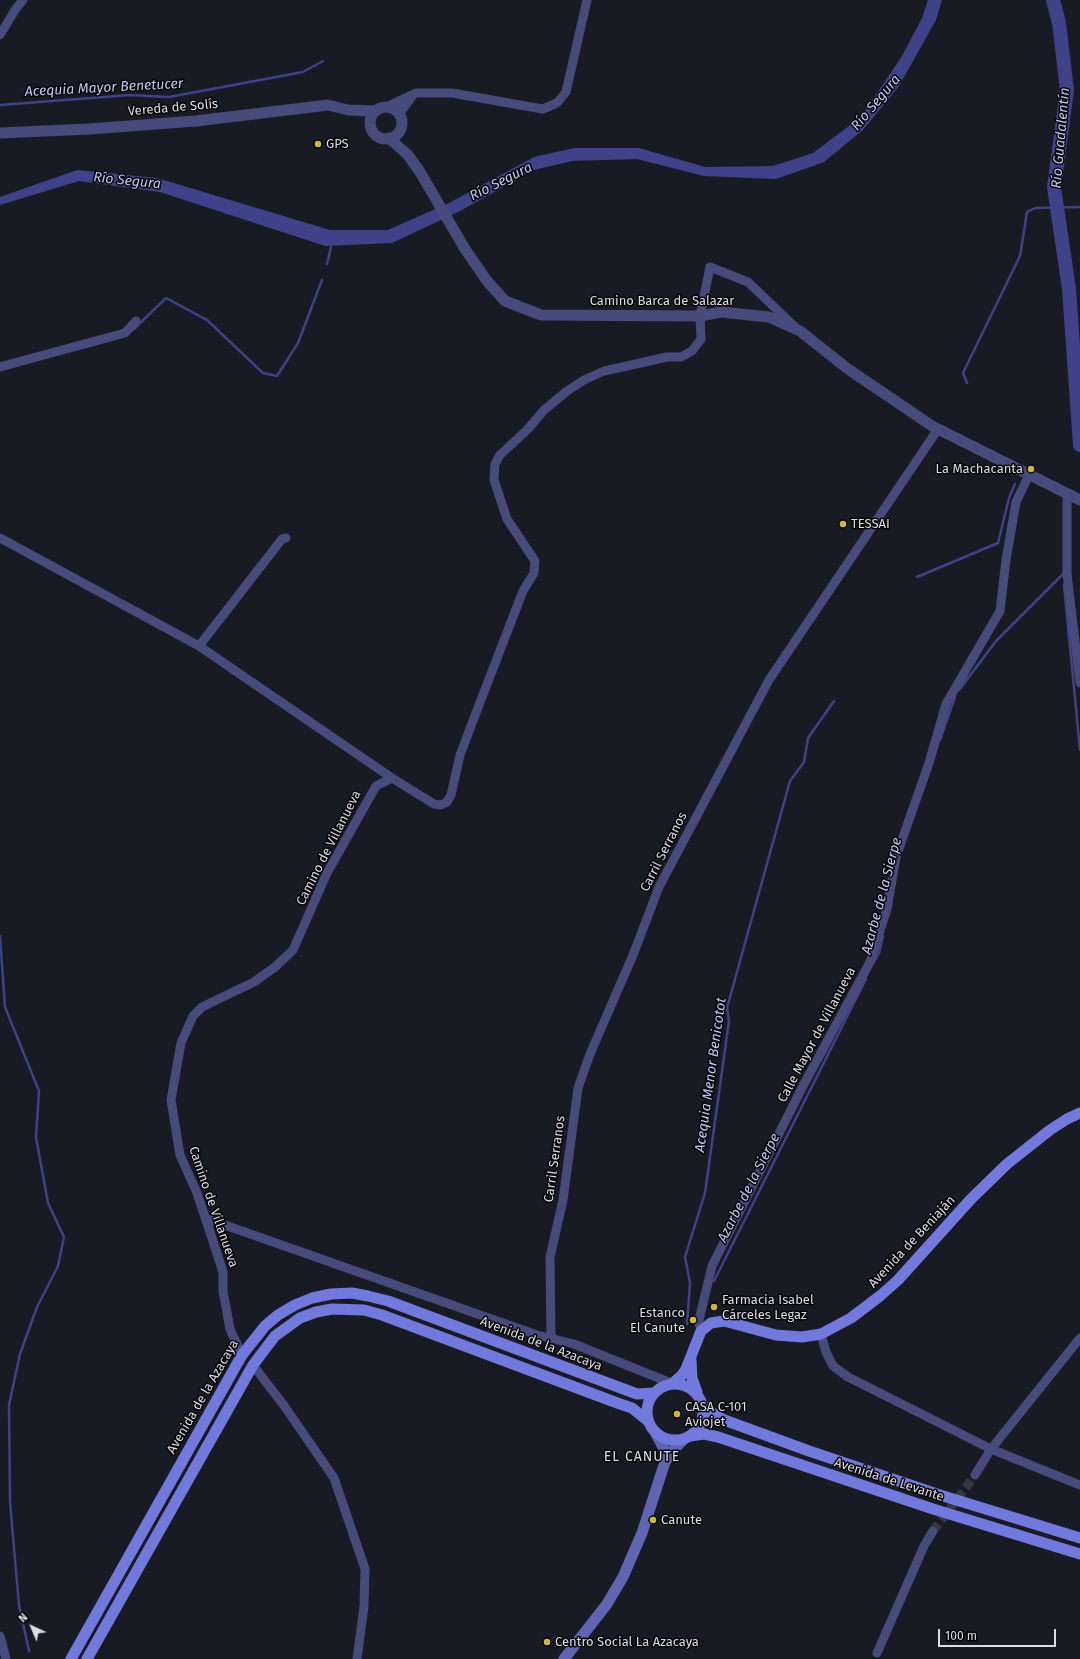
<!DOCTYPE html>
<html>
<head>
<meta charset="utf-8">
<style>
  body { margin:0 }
  #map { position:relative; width:1080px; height:1659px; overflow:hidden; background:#191b24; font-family:"Fira Sans",sans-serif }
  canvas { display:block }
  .north { position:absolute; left:12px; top:1607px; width:40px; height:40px; -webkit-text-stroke:3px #060609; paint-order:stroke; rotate:316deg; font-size:11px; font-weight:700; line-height:16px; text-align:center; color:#dcdde3 }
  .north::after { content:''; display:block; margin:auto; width:14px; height:18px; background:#dcdde3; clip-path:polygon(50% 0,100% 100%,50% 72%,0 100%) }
  .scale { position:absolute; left:938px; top:1629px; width:118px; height:18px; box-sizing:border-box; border:2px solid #dcdde3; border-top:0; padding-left:5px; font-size:12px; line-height:14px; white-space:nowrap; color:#dcdde3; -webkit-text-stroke:3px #060609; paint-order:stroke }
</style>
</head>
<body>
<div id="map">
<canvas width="1080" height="1659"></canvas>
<div class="north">N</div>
<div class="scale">100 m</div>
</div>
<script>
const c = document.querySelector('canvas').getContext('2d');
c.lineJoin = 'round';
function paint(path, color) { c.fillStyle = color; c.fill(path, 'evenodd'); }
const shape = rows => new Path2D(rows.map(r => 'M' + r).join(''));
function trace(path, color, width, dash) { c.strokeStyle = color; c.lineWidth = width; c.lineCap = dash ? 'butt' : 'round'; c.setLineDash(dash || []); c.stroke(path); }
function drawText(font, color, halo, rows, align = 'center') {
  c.font = font + ' "Fira Sans",sans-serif'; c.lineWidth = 3; c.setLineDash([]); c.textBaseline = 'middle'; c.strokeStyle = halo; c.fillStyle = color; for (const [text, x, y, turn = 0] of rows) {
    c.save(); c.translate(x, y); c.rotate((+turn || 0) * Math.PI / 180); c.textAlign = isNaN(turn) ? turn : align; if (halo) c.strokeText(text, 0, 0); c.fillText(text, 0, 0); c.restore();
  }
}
paint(shape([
  [928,0,942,0,936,20,899,86,863,130,824,162,776,179,704,176,637,159,572,161,534,170,460,211,392,243,325,246,160,192,79,181,0,205,0,197,77,170,157,178,330,230,388,230,451,202,534,157,574,148,639,148,705,167,773,166,813,153,861,117,902,56,922,18]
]), '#3f4289');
trace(shape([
  [0,105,130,95,169,97,303,72,323,61],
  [327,264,332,243],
  [134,329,166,298,207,320,263,373,277,376,298,343,322,280],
  [967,383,963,373,1020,256,1027,212,1035,208,1080,207],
  [917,577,998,543,1009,498,1015,484],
  [1064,585,1080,750],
  [959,690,996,641,1063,574],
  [940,740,955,697],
  [0,936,5,1007,39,1091,36,1137,48,1203,64,1237,58,1266,37,1307,20,1354,9,1405,10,1502,19,1605,29,1651],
  [874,962,879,953,883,936],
  [714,1281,866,979],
  [687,1324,690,1283,685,1257,705,1193,729,1021,727,1008,790,781,804,762,808,738,834,701]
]), '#3f4289', 2.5);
trace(shape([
  [1053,0,1059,23,1067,90,1054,187,1069,289,1080,445]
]), '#3f4289', 14);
trace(shape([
  [933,1531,975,1475]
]), '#363841', 9, [9, 4.5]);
trace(shape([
  [0,35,15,10,23,0],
  [386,107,416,93,452,93,543,109,557,103,566,92,587,0],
  [399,114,413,95],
  [0,367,125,333,136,321],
  [1067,494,1067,574,1080,683],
  [0,538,199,646],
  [286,538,282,539,199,646,392,778],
  [205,1218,537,1335,574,1344,671,1383],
  [702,1330,699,1324,699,1320,712,1266,803,1086,870,962,887,909,896,857,929,763,946,704,1000,611,1006,560,1016,502,1029,475],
  [821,1334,826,1352,833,1366,848,1377,991,1449,1080,1485],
  [551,1338,550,1257,563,1200,578,1088,590,1054,633,955,659,887,769,680,938,429],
  [242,1355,230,1329,223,1291,223,1272,210,1232,197,1193,180,1155,171,1100,181,1043,193,1016,202,1007,254,982,275,967,293,950,327,873,376,786,392,778,434,804,441,805,447,802,451,795,460,755,479,705,523,591,534,573,535,561,507,519,494,480,495,464,500,455,528,429,543,411,567,391,584,380,604,371,627,366,667,357,681,357,692,351,701,339,700,316,710,267,748,282,795,327],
  [253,1365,285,1407,334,1478,365,1569,364,1606,357,1659],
  [975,1475,991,1449,1080,1338],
  [0,1636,6,1659],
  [877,1653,924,1546,933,1531]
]), '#474b7b', 9);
trace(shape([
  '370 123a16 16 0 1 1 32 0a16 16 0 1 1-32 0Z',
  [0,133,89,129,196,121,328,105,348,110,376,111],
  [389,138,408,155,420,172,465,249,487,281,505,301,541,315,700,316,721,312,769,317,800,331,848,369,932,426,1080,500]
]), '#474b7b', 11);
trace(shape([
  [655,1432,664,1449,665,1462],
  [564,1659,607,1604,623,1577,642,1533,665,1462,672,1451,684,1439]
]), '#5f65b2', 11);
trace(shape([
  [691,1360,692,1378,697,1392],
  [673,1383,682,1375,686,1369,701,1331,711,1323,724,1321,776,1335,802,1337,821,1334,851,1318,880,1296,898,1280,971,1199,1007,1164,1050,1130,1067,1119,1080,1113],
  '647 1412a28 28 0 1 1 56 0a28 28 0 1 1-56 0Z',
  [703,1405,716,1416,727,1421,809,1451,940,1495,1080,1538],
  [690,1436,704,1434,718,1437,933,1509,1080,1554],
  [71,1659,242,1355,265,1326,278,1315,295,1305,312,1298,331,1294,352,1293,368,1296,388,1301,637,1394,654,1393],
  [87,1659,253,1365,275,1336,300,1318,316,1312,332,1309,364,1310,382,1315,620,1404,632,1408,648,1421]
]), '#7279dc', 11);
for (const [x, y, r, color] of [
  [318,144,4,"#d0b837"],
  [1031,469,4,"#d0b837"],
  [843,524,4,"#d0b837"],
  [714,1307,4,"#d0b837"],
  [693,1320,4,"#d0b837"],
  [677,1414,4,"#d0b837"],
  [653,1520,4,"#d0b837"],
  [547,1642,4,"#d0b837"]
]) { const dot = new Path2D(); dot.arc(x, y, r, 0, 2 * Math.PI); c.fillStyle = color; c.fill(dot); trace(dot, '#060609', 1.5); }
drawText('13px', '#dcdde3', '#060609', [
  ["Vereda de Solís",173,108,-5],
  ["Camino Barca de Salazar",662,301],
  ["Camino de Villanueva",329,848,-63],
  ["Carril Serranos",664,852,-63],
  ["Calle Mayor de Villanueva",817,1035,-62],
  ["Carril Serranos",555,1159,-82],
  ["Camino de Villanueva",213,1207,71],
  ["Avenida de Beniaján",912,1242,-47],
  ["Avenida de la Azacaya",541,1344,21],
  ["Avenida de la Azacaya",203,1397,-60],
  ["Avenida de Levante",889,1480,18]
]);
drawText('13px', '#dcdde3', '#060609', [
  ["GPS",326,144],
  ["La Machacanta",1023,469,"right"],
  ["TESSAI",851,524],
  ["Farmacia Isabel",722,1300],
  ["Cárceles Legaz",722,1315],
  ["Estanco",685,1313,"right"],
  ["El Canute",685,1328,"right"],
  ["CASA C-101",685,1407],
  ["Aviojet",685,1422],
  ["Canute",661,1520],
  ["Centro Social La Azacaya",555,1642]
], 'left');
drawText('italic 14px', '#c1c7f0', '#060609', [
  ["Acequia Mayor Benetucer",104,88,-3],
  ["Río Segura",876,103,-50],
  ["Río Guadalentín",1061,138,-85],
  ["Río Segura",127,181,6],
  ["Río Segura",501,182,-27],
  ["Azarbe de la Sierpe",882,896,-75],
  ["Acequia Menor Benicotot",711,1075,-82],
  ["Azarbe de la Sierpe",749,1188,-63]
]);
c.letterSpacing = '1px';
drawText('14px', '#dcdde3', '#060609', [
  ["EL CANUTE",642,1457]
]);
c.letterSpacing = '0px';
</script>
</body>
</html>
